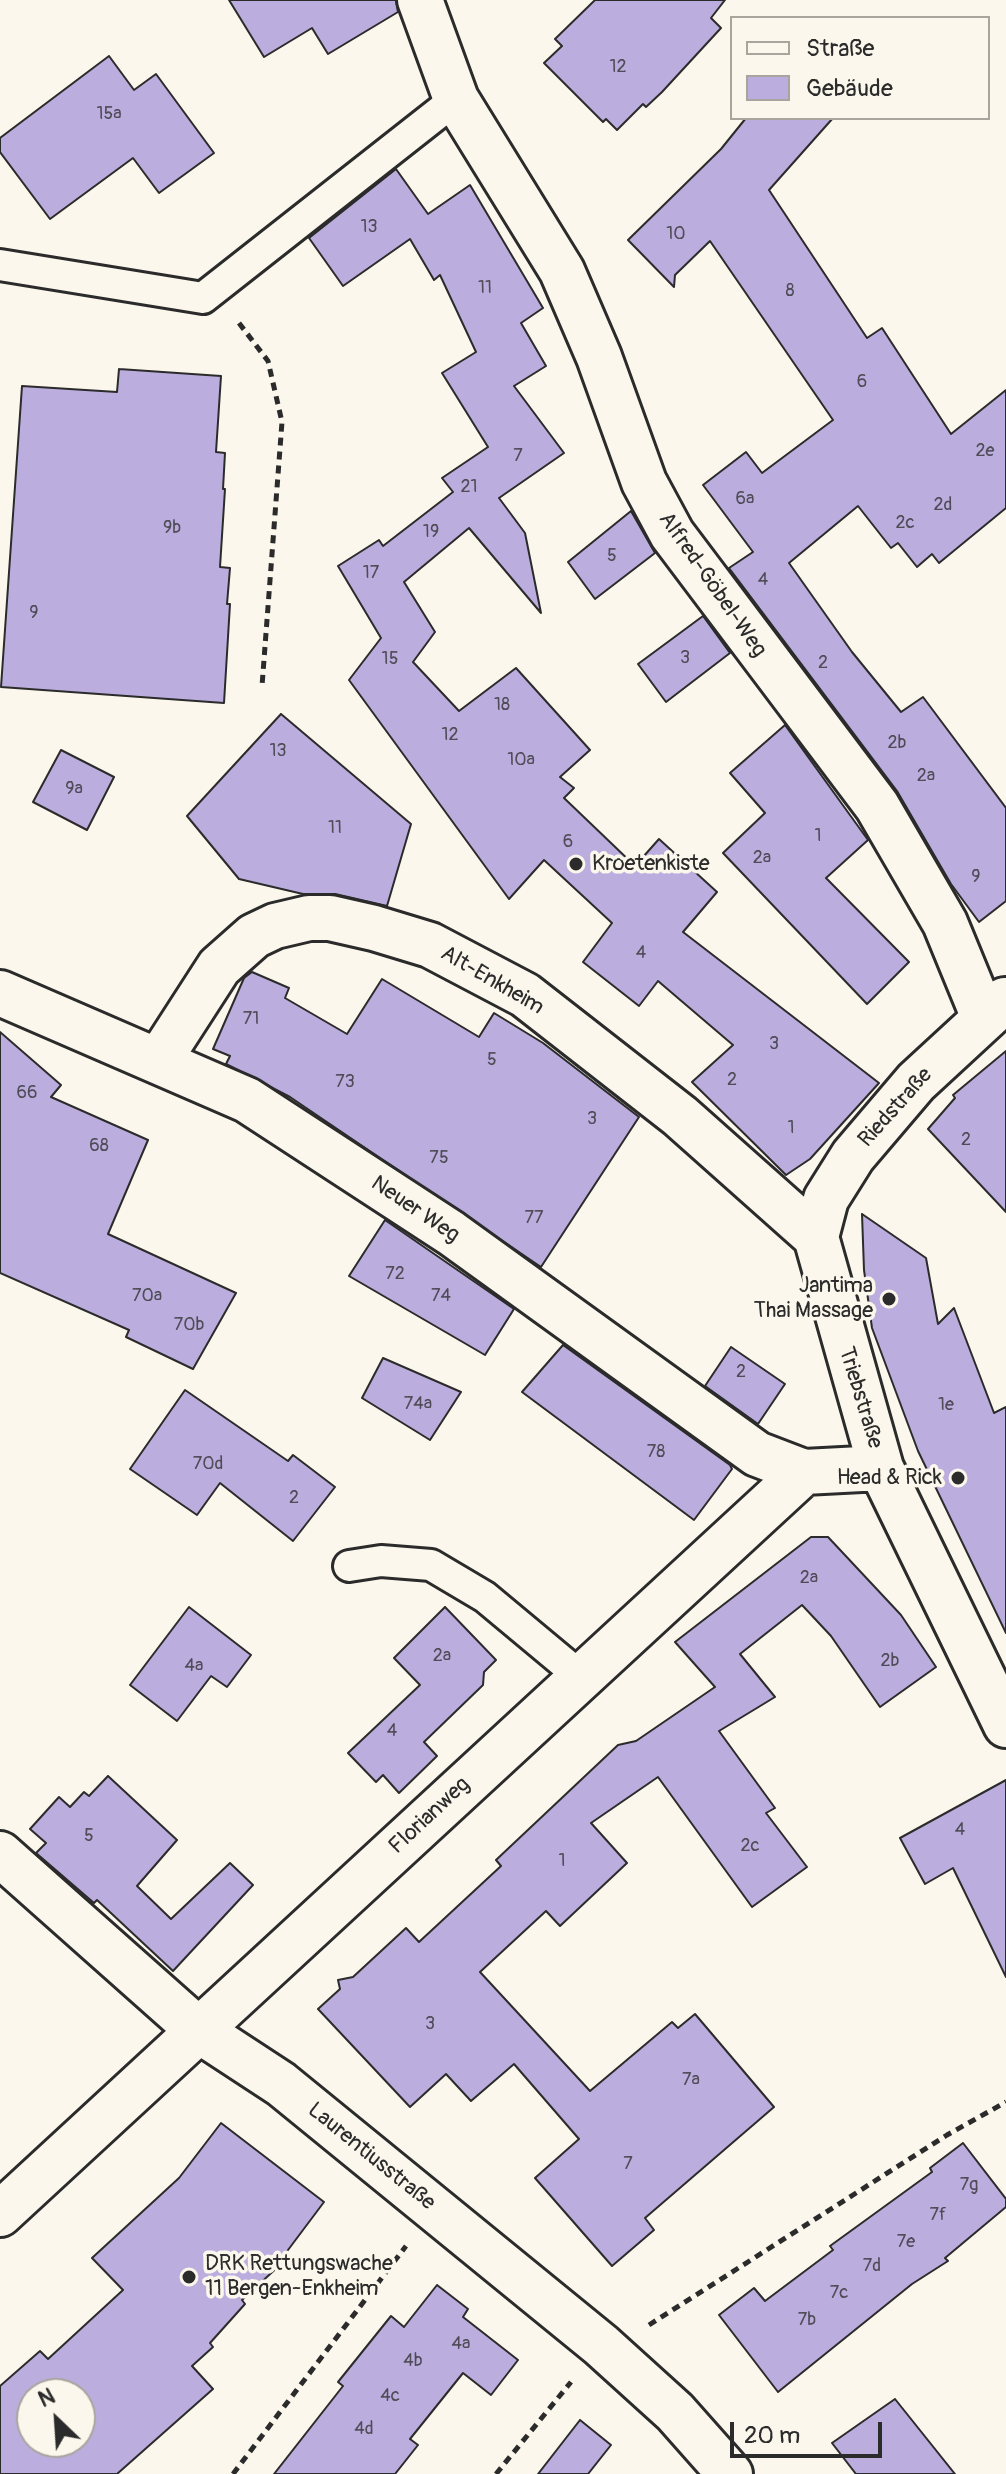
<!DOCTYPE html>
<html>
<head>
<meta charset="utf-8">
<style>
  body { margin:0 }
  #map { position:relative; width:1006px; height:2474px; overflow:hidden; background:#fbf7ec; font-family:Pangolin,sans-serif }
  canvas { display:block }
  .legend { position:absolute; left:730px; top:16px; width:260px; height:104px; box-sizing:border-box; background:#fbf7ec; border:2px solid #a8a59f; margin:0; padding:10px 14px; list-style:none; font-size:24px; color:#2b2b2b }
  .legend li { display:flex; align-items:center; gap:16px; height:40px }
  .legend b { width:40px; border:2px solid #a8a59f }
  .north { position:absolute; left:16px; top:2378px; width:80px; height:80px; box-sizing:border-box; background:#fbf7ec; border:2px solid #a8a59f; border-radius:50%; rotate:335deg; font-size:22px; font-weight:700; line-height:32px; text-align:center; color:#2b2b2b }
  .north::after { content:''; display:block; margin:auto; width:28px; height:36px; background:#2b2b2b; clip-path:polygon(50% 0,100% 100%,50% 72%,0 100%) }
  .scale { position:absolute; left:730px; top:2422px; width:152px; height:36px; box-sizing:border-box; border:4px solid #2b2b2b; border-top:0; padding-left:10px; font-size:24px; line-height:28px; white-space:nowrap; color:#2b2b2b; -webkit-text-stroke:6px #fbf7ec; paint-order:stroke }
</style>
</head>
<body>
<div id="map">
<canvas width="1006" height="2474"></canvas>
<ul class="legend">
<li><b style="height:10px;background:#fbf7ec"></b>Straße</li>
<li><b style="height:22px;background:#bbaede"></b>Gebäude</li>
</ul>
<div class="north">N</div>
<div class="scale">20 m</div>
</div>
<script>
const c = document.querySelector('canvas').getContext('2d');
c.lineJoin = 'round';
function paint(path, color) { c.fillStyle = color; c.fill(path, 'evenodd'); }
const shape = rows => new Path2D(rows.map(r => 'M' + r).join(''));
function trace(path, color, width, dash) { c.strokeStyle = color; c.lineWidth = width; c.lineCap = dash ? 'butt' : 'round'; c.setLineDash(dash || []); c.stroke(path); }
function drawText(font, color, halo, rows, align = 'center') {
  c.font = font + ' Pangolin,sans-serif'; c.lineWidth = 7; c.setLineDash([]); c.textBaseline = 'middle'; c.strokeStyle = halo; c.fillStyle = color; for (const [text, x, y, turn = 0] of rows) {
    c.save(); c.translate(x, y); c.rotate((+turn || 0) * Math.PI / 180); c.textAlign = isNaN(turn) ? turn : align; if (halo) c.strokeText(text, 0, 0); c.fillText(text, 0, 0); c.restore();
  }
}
const building = shape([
  [229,0,396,0,398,12,328,54,312,28,264,57,229,0],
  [595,0,725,0,711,18,721,28,662,92,646,107,643,104,617,130,606,119,603,122,544,63,562,46,555,39,595,0],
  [109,56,134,90,156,74,214,153,159,193,133,158,50,219,0,152,0,138,109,56],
  [746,118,833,118,769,190,867,338,882,328,951,434,1006,390,1006,508,939,563,932,554,917,567,898,543,891,548,858,506,789,563,852,652,901,712,923,697,1006,808,1006,901,979,922,951,884,897,791,729,568,753,552,703,485,746,452,762,473,833,420,710,241,675,275,674,287,628,240,721,149,746,118],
  [396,169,428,214,470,185,543,308,521,323,546,366,514,386,564,453,499,498,525,533,541,613,469,528,404,582,435,632,413,662,459,711,516,668,590,750,560,777,574,788,564,798,635,866,659,839,717,892,683,932,879,1083,810,1159,786,1175,692,1082,733,1045,658,981,639,1006,583,962,612,923,544,860,509,899,349,680,381,638,338,566,379,540,383,546,453,492,442,478,488,447,442,373,476,352,440,275,434,280,410,239,343,286,309,238,396,169],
  [119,369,221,376,216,452,225,453,223,489,225,489,220,567,230,568,227,604,230,604,224,703,1,687,22,386,117,392,119,369],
  [631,511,655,553,595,599,568,562,631,511],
  [703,616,730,653,666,702,638,664,703,616],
  [281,714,411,824,387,906,335,894,303,894,239,879,187,816,281,714],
  [785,725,868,840,826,878,909,962,867,1004,723,853,765,813,730,773,785,725],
  [61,750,114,777,87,830,33,802,61,750],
  [252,972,289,988,285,998,347,1034,382,979,479,1037,494,1013,543,1043,639,1117,541,1267,290,1097,226,1064,230,1056,213,1049,244,978,252,972],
  [0,1032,61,1085,51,1097,148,1140,108,1234,236,1293,193,1369,126,1337,129,1330,0,1273,0,1032],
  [1006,1051,1006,1212,928,1129,955,1098,953,1095,1006,1051],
  [862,1214,926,1258,938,1324,954,1308,994,1413,1006,1407,1006,1633,918,1451,872,1328,864,1270,862,1214],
  [385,1220,514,1309,485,1355,349,1276,385,1220],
  [563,1345,730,1465,732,1469,694,1520,522,1392,563,1345],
  [731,1347,785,1384,758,1424,705,1386,731,1347],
  [383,1358,461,1392,430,1440,362,1398,383,1358],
  [185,1390,288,1461,293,1455,335,1487,293,1541,220,1483,197,1515,130,1469,185,1390],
  [811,1537,828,1537,901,1615,936,1667,880,1707,831,1636,802,1605,740,1654,775,1697,719,1731,775,1808,766,1813,807,1867,752,1907,658,1777,591,1823,627,1863,560,1926,546,1911,480,1972,590,2091,672,2022,678,2028,695,2014,774,2107,645,2218,654,2230,612,2266,535,2178,579,2139,514,2064,471,2101,446,2074,410,2107,318,2009,340,1989,338,1980,353,1977,406,1928,419,1942,501,1866,496,1860,618,1745,636,1741,715,1687,675,1642,811,1537],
  [189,1607,251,1655,227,1687,211,1676,177,1721,130,1685,189,1607],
  [445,1607,496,1660,484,1672,483,1685,424,1742,437,1756,399,1793,383,1775,376,1782,348,1753,420,1685,394,1658,445,1607],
  [108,1776,177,1840,137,1886,171,1919,230,1863,253,1885,173,1971,97,1900,94,1903,36,1853,46,1843,30,1829,59,1797,70,1807,84,1792,89,1796,108,1776],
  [1006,1780,1006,1977,953,1868,925,1884,900,1838,1006,1780],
  [221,2123,324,2202,279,2262,281,2264,242,2300,245,2304,210,2343,213,2347,192,2366,213,2389,117,2474,0,2474,0,2386,40,2351,48,2359,123,2290,92,2258,179,2178,221,2123],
  [32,2394,80,2394,80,2442,32,2442,32,2394],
  [963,2143,1006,2199,1006,2207,945,2258,948,2261,912,2284,778,2392,719,2315,754,2288,765,2301,833,2250,830,2246,932,2172,930,2168,963,2143],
  [437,2285,468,2309,463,2317,518,2360,491,2395,463,2373,410,2439,418,2445,395,2474,274,2474,343,2386,338,2382,391,2316,404,2327,437,2285],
  [895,2399,955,2474,856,2474,832,2443,895,2399],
  [580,2420,611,2445,588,2474,538,2474,580,2420]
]);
paint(building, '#bbaede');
trace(building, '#2b2b2b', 2);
const lane = shape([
  [0,265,203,298,456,99],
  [349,1566,381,1561,431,1565,485,1597,581,1677]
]);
const street = shape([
  [420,0,456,99,562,271,599,357,644,482,672,534,877,806,945,923,984,1018],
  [0,993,247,1100,451,1233,757,1454,804,1472,881,1468],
  [1005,1000,916,1082,853,1156,826,1199,816,1237,881,1468,1006,1725],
  [159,1060,219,967,254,936,275,926,309,918,330,918,374,928,430,945,525,995,680,1116,816,1237],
  [0,1854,197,2029,281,2084,601,2345,675,2412,730,2474],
  [0,2214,804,1472]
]);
trace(lane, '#2b2b2b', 36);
trace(street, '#2b2b2b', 50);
trace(shape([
  [239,323,268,361,282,422,262,686],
  [649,2325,947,2135,1006,2102],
  [233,2474,406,2246],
  [496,2474,571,2382]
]), '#2b2b2b', 5, [8, 6]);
trace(lane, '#fbf7ec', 30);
trace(street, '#fbf7ec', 44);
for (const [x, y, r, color] of [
  [576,864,8,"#2b2b2b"],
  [889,1299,8,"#2b2b2b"],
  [958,1478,8,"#2b2b2b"],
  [189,2277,8,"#2b2b2b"]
]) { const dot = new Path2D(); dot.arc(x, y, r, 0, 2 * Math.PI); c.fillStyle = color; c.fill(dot); trace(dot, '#fbf7ec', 3); }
drawText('18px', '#4f4c58', null, [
  ["12",618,67],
  ["15a",109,114],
  ["13",369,227],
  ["10",676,234],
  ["11",485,288],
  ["8",790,291],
  ["6",862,382],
  ["2e",985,451],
  ["7",518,456],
  ["21",469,487],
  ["6a",745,499],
  ["2d",943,505],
  ["2c",905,523],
  ["9b",172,528],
  ["19",431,532],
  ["5",612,556],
  ["17",371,573],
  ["4",763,580],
  ["9",34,613],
  ["3",685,658],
  ["15",390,659],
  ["2",823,663],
  ["18",502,705],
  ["12",450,735],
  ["2b",897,743],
  ["13",278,751],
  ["10a",521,760],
  ["2a",926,776],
  ["9a",74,789],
  ["11",335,828],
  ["1",818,836],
  ["6",568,842],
  ["2a",762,858],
  ["9",976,877],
  ["4",641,953],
  ["71",251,1019],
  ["3",774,1044],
  ["5",492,1060],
  ["2",732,1080],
  ["73",345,1082],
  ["66",27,1093],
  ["3",592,1119],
  ["1",791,1128],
  ["2",966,1140],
  ["68",99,1146],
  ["75",439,1158],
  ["77",534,1218],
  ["72",395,1274],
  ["70a",147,1296],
  ["74",441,1296],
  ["70b",189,1325],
  ["2",741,1372],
  ["74a",418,1404],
  ["1e",946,1405],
  ["78",656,1452],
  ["70d",208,1464],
  ["2",294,1498],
  ["2a",809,1578],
  ["2a",442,1656],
  ["2b",890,1661],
  ["4a",194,1666],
  ["4",392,1731],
  ["4",960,1830],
  ["5",89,1836],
  ["2c",750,1846],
  ["1",562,1861],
  ["3",430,2024],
  ["7a",691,2080],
  ["7",628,2164],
  ["7g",969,2185],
  ["7f",938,2215],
  ["7e",906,2242],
  ["7d",872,2266],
  ["7c",839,2293],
  ["7b",807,2320],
  ["4a",461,2344],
  ["4b",413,2361],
  ["4c",390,2396],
  ["4d",364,2429]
]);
drawText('22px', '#2b2b2b', '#fbf7ec', [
  ["Alfred-Göbel-Weg",712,585,55],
  ["Alt-Enkheim",492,981,30],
  ["Riedstraße",896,1108,-48],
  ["Neuer Weg",415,1210,34],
  ["Triebstraße",860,1398,73],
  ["Florianweg",430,1816,-43],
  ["Laurentiusstraße",371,2157,39]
]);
drawText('22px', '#2b2b2b', '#fbf7ec', [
  ["Kroetenkiste",592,864],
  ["Jantima",873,1286,"right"],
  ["Thai Massage",873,1311,"right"],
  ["Head & Rick",942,1478,"right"],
  ["DRK Rettungswache",205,2264],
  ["11 Bergen-Enkheim",205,2289]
], 'left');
</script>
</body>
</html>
